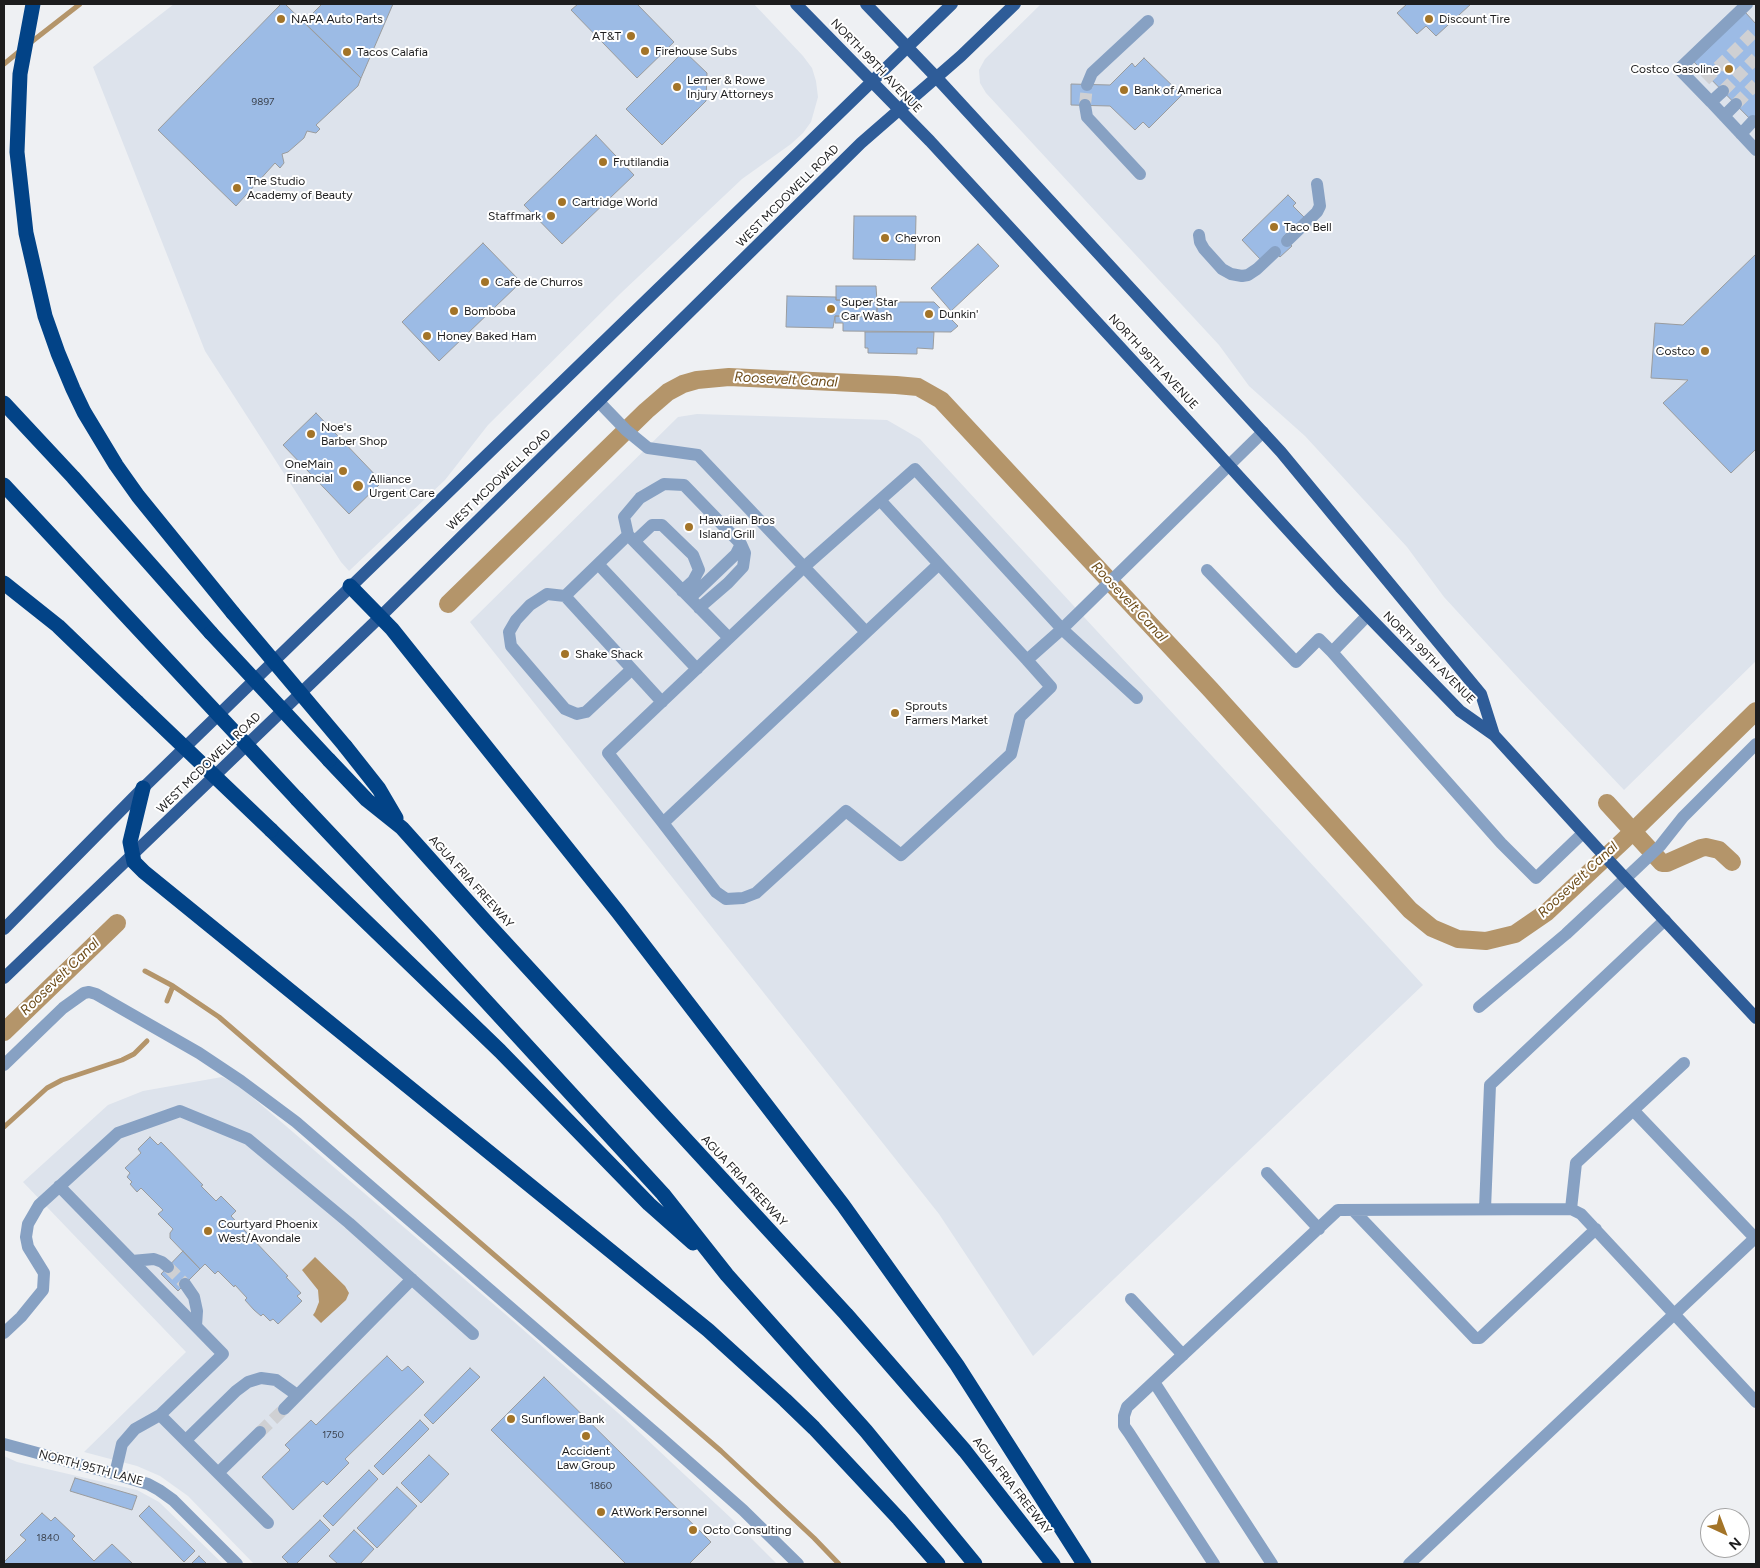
<!DOCTYPE html>
<html>
<head>
<meta charset="utf-8">
<style>
  body { margin:0 }
  #map { position:relative; width:1760px; height:1568px; overflow:hidden; background:#eef0f3; font-family:Figtree,sans-serif }
  canvas { display:block }
  .frame { position:absolute; inset:0; border:5px solid #1d1d1e; pointer-events:none }
  .north { position:absolute; left:1700px; top:1508px; width:50px; height:50px; box-sizing:border-box; background:#fff; border:1px solid #a5a5a5; border-radius:50%; rotate:137deg; font-size:14px; font-weight:700; line-height:20px; text-align:center; color:#1d1d1e }
  .north::after { content:''; display:block; margin:auto; width:18px; height:22px; background:#a37428; clip-path:polygon(50% 0,100% 100%,50% 72%,0 100%) }
</style>
</head>
<body>
<div id="map">
<canvas width="1760" height="1568"></canvas>
<div class="frame"></div>
<div class="north">N</div>
</div>
<script>
const c = document.querySelector('canvas').getContext('2d');
c.lineJoin = 'round';
function paint(path, color) { c.fillStyle = color; c.fill(path, 'evenodd'); }
const shape = rows => new Path2D(rows.map(r => 'M' + r).join(''));
function trace(path, color, width, dash) { c.strokeStyle = color; c.lineWidth = width; c.lineCap = dash ? 'butt' : 'round'; c.setLineDash(dash || []); c.stroke(path); }
function drawText(font, color, halo, rows, align = 'center') {
  c.font = font + ' Figtree,sans-serif'; c.lineWidth = 4; c.setLineDash([]); c.textBaseline = 'middle'; c.strokeStyle = halo; c.fillStyle = color; for (const [text, x, y, turn = 0] of rows) {
    c.save(); c.translate(x, y); c.rotate((+turn || 0) * Math.PI / 180); c.textAlign = isNaN(turn) ? turn : align; if (halo) c.strokeText(text, 0, 0); c.fillText(text, 0, 0); c.restore();
  }
}
paint(shape([
  [174,4,754,4,803,56,812,68,816,81,818,97,811,122,803,133,791,144,742,179,621,293,488,425,445,480,349,571,341,562,205,351,93,67],
  [1041,4,1756,4,1756,661,1624,790,1520,680,1444,597,1407,547,1305,436,1249,386,1219,345,986,93,980,83,979,70,985,59],
  [697,414,887,420,920,439,1423,985,1033,1356,939,1214,470,622,678,417],
  [222,1077,237,1084,512,1320,625,1419,732,1519,777,1564,254,1564,188,1496,160,1476,137,1466,84,1452,186,1352,23,1182,108,1105,143,1091],
  [4,1456,17,1462,137,1490,159,1502,223,1564,4,1564]
]), '#dde3ec');
paint(shape([
  [315,1257,345,1286,349,1293,346,1300,321,1323,313,1315,315,1312,319,1302,318,1290,302,1270]
]), '#b4956a');
trace(shape([
  [30,43,80,4],
  [4,64,21,50],
  [145,971,173,986,219,1017,721,1451,814,1538,839,1564],
  [167,1001,173,986],
  [4,1127,47,1088,62,1080,122,1060,134,1054,147,1041]
]), '#b4956a', 5);
trace(shape([
  [448,604,646,411,668,392,683,384,697,380,729,377,896,385,918,387,941,400,1211,690,1410,910,1432,928,1458,939,1486,941,1515,934,1547,912,1624,840,1756,711],
  [1607,803,1662,863,1667,863,1701,848,1706,847,1719,850,1732,862],
  [4,1032,117,923]
]), '#b4956a', 18);
const building = shape([
  [281,4,285,4,361,78,358,86,316,125,320,129,316,133,307,131,304,138,288,152,282,154,284,163,280,168,275,163,236,206,158,130,281,4],
  [322,4,393,4,361,78,304,22,322,4],
  [578,4,637,4,674,42,637,78,571,10,578,4],
  [1407,4,1471,4,1436,36,1426,26,1417,34,1397,13,1407,4],
  [1745,12,1756,24,1756,125,1694,62,1745,12],
  [684,51,707,73,706,101,662,145,626,109,684,51],
  [1144,58,1182,95,1149,128,1143,122,1135,130,1110,106,1071,105,1071,84,1110,85,1132,63,1135,67,1144,58],
  [596,135,634,175,562,244,524,205,596,135],
  [1288,195,1296,203,1293,206,1304,217,1283,237,1292,246,1280,257,1272,249,1260,259,1242,240,1288,195],
  [854,216,916,216,915,260,853,259,854,216],
  [483,243,521,282,439,361,402,322,483,243],
  [978,244,999,266,951,311,931,288,978,244],
  [1756,254,1756,451,1755,450,1731,473,1663,403,1688,380,1651,378,1655,323,1683,325,1756,254],
  [836,286,876,286,877,302,836,300,836,286],
  [787,296,836,297,836,300,877,302,877,317,835,316,833,328,786,327,787,296],
  [877,302,934,302,958,326,951,332,843,331,843,323,835,323,835,316,877,317,877,302],
  [865,332,934,332,933,349,917,348,917,354,868,353,868,348,865,348,865,332],
  [316,413,382,482,349,514,283,445,316,413],
  [150,1137,158,1145,161,1142,203,1185,201,1186,216,1201,221,1196,236,1211,231,1216,288,1276,286,1277,301,1293,297,1296,302,1301,278,1324,273,1319,270,1321,263,1314,261,1316,254,1310,245,1300,247,1298,235,1285,234,1287,218,1271,215,1274,205,1264,200,1269,170,1238,170,1233,173,1229,158,1214,163,1210,141,1188,137,1192,130,1184,132,1182,127,1177,130,1173,125,1168,141,1153,138,1149,150,1137],
  [183,1251,200,1269,178,1291,161,1274,183,1251],
  [387,1356,402,1371,408,1366,424,1382,345,1459,349,1463,327,1485,323,1481,293,1510,262,1477,290,1450,285,1445,311,1420,316,1425,387,1356],
  [470,1368,480,1377,433,1424,424,1415,470,1368],
  [544,1377,711,1542,689,1564,626,1564,491,1430,544,1377],
  [420,1420,429,1429,383,1475,374,1466,420,1420],
  [429,1455,449,1474,421,1503,401,1483,429,1455],
  [369,1470,378,1479,333,1526,323,1516,369,1470],
  [75,1478,137,1496,132,1510,70,1491,75,1478],
  [397,1487,417,1506,377,1548,357,1528,397,1487],
  [149,1506,195,1551,184,1562,139,1516,149,1506],
  [42,1513,51,1521,55,1517,75,1536,72,1539,94,1561,112,1544,133,1564,4,1564,4,1562,26,1540,20,1535,42,1513],
  [320,1520,330,1530,296,1564,289,1564,282,1557,320,1520],
  [354,1530,374,1549,360,1564,338,1564,329,1556,354,1530],
  [199,1556,207,1564,191,1564,199,1556]
]);
paint(building, '#9cbbe5');
trace(building, '#9a9c9e', 1);
trace(shape([
  [1705,80,1756,30],
  [1723,91,1756,58],
  [1736,104,1756,84],
  [1085,105,1087,85],
  [168,1267,185,1284],
  [260,1432,284,1409]
]), '#cfd0d3', 12, [12, 6]);
trace(shape([
  [1087,85,1092,73,1148,21],
  [1723,91,1711,102,1756,150],
  [1711,102,1679,69,1747,4],
  [1085,105,1087,117,1140,174],
  [1724,116,1736,104],
  [1741,134,1753,121],
  [1199,235,1200,242,1204,249,1222,269,1231,274,1242,276,1248,275,1257,269,1275,252],
  [1287,241,1317,212,1320,206,1317,184],
  [599,402,626,430,648,448,698,455,804,567,915,469,1062,629,1263,432],
  [880,500,1027,660,1062,629,1137,698],
  [628,535,624,517,640,498,664,484,684,485,741,544,736,554,690,598],
  [635,541,652,525,662,525,693,555,699,570,693,581,682,591],
  [598,564,697,669],
  [1207,570,1296,662,1319,639,1332,652,1367,616],
  [565,596,628,535,729,638],
  [699,608,728,583,743,567,745,553,741,544],
  [866,632,804,567,608,753,663,823,939,564],
  [1332,652,1501,843,1536,878,1583,833],
  [631,670,586,712,577,714,565,709,511,646,509,632,516,620,530,605,547,594,565,596,662,702],
  [663,823,716,892,726,899,743,898,756,893,846,811,901,855,1011,754,1020,717,1051,687,1027,660],
  [1479,1007,1566,934,1626,878,1660,846,1683,817,1756,744],
  [4,1065,63,1008,84,993,89,992,96,994,199,1053,241,1081,296,1122,659,1436,743,1510,798,1564],
  [1633,1110,1755,1238],
  [1267,1173,1319,1229],
  [59,1186,223,1354,160,1415,135,1429,122,1444,115,1474],
  [1485,1209,1490,1085,1665,920],
  [1571,1209,1576,1163,1684,1063],
  [1353,1210,1475,1338,1480,1338,1596,1229],
  [132,1261,154,1259,162,1262,168,1267],
  [185,1284,194,1297,197,1311,196,1326],
  [1131,1299,1183,1355],
  [4,1333,21,1317,43,1290,44,1273,28,1247,26,1237,28,1224,39,1205,118,1133,180,1111,248,1139,349,1223,473,1334],
  [1154,1382,1272,1564],
  [284,1409,412,1279],
  [160,1415,268,1523],
  [186,1440,236,1391,248,1382,261,1378,276,1380,297,1395],
  [4,1444,115,1474,148,1484,159,1490,173,1500,237,1564],
  [218,1473,260,1432],
  [1214,1564,1129,1433,1124,1426,1124,1416,1127,1407,1338,1210,1571,1209,1581,1214,1756,1402],
  [1409,1564,1756,1237]
]), '#87a1c3', 12);
trace(shape([
  [796,4,930,141,1212,447,1340,587,1460,711,1494,735,1598,849,1756,1018],
  [866,4,936,77,1281,452,1481,694,1494,735],
  [4,929,143,788,952,4],
  [4,978,380,617,861,143,961,56,1015,4]
]), '#2e5c98', 12);
trace(shape([
  [33,4,20,74,17,152,26,233,45,316,58,353,73,389,84,412,116,465,138,496,233,613],
  [4,403,73,477,211,633],
  [4,583,58,626,137,702],
  [350,586,392,629,618,912,843,1205,957,1365,1084,1564],
  [345,746,379,789,396,818],
  [329,760,367,800,402,828,487,923,846,1314,965,1451,1053,1564],
  [143,788,130,842,134,862,144,872,708,1330,785,1400,814,1428,899,1519,938,1564],
  [297,799,428,938,663,1194,727,1275,866,1431,975,1564],
  [271,830,500,1051,649,1204,693,1243]
]), '#024387', 15);
trace(shape([
  [4,485,297,799],
  [233,613,345,746],
  [211,633,329,760],
  [137,702,271,830]
]), '#024387', 15);
for (const [x, y, r, color] of [
  [281,19,5,"#a37428"],
  [1429,19,5,"#a37428"],
  [631,36,5,"#a37428"],
  [645,51,5,"#a37428"],
  [347,52,5,"#a37428"],
  [1729,69,5,"#a37428"],
  [677,87,5,"#a37428"],
  [1124,90,5,"#a37428"],
  [603,162,5,"#a37428"],
  [237,188,5,"#a37428"],
  [562,202,5,"#a37428"],
  [551,216,5,"#a37428"],
  [1274,227,5,"#a37428"],
  [885,238,5,"#a37428"],
  [485,282,5,"#a37428"],
  [831,309,5,"#a37428"],
  [454,311,5,"#a37428"],
  [929,314,5,"#a37428"],
  [427,336,5,"#a37428"],
  [1705,351,5,"#a37428"],
  [311,434,5,"#a37428"],
  [343,471,5,"#a37428"],
  [358,486,6,"#a37428"],
  [689,527,5,"#a37428"],
  [565,654,5,"#a37428"],
  [895,713,5,"#a37428"],
  [208,1231,5,"#a37428"],
  [511,1419,5,"#a37428"],
  [586,1436,5,"#a37428"],
  [601,1512,5,"#a37428"],
  [693,1530,5,"#a37428"]
]) { const dot = new Path2D(); dot.arc(x, y, r, 0, 2 * Math.PI); c.fillStyle = color; c.fill(dot); trace(dot, '#fff', 2); }
drawText('10px', '#3d4450', null, [
  ["9897",263,102],
  ["1750",333,1435],
  ["1860",601,1486],
  ["1840",48,1538]
]);
drawText('12px', '#1d1d1e', '#fff', [
  ["NAPA Auto Parts",291,19],
  ["Discount Tire",1439,19],
  ["AT&T",621,36,"right"],
  ["Firehouse Subs",655,51],
  ["Tacos Calafia",357,52],
  ["Costco Gasoline",1719,69,"right"],
  ["Lerner & Rowe",687,80],
  ["Injury Attorneys",687,94],
  ["Bank of America",1134,90],
  ["Frutilandia",613,162],
  ["The Studio",247,181],
  ["Academy of Beauty",247,195],
  ["Cartridge World",572,202],
  ["Staffmark",541,216,"right"],
  ["Taco Bell",1284,227],
  ["Chevron",895,238],
  ["Cafe de Churros",495,282],
  ["Super Star",841,302],
  ["Car Wash",841,316],
  ["Bomboba",464,311],
  ["Dunkin'",939,314],
  ["Honey Baked Ham",437,336],
  ["Costco",1695,351,"right"],
  ["Noe's",321,427],
  ["Barber Shop",321,441],
  ["OneMain",333,464,"right"],
  ["Financial",333,478,"right"],
  ["Alliance",369,479],
  ["Urgent Care",369,493],
  ["Hawaiian Bros",699,520],
  ["Island Grill",699,534],
  ["Shake Shack",575,654],
  ["Sprouts",905,706],
  ["Farmers Market",905,720],
  ["Courtyard Phoenix",218,1224],
  ["West/Avondale",218,1238],
  ["Sunflower Bank",521,1419],
  ["Accident",586,1451,"center"],
  ["Law Group",586,1465,"center"],
  ["AtWork Personnel",611,1512],
  ["Octo Consulting",703,1530]
], 'left');
drawText('12px', '#1d1d1e', '#fff', [
  ["NORTH 99TH AVENUE",876,66,46],
  ["WEST MCDOWELL ROAD",788,196,-45],
  ["NORTH 99TH AVENUE",1153,362,47],
  ["WEST MCDOWELL ROAD",499,480,-44],
  ["NORTH 99TH AVENUE",1429,658,45],
  ["WEST MCDOWELL ROAD",209,763,-44],
  ["AGUA FRIA FREEWAY",471,882,48],
  ["AGUA FRIA FREEWAY",744,1181,47],
  ["NORTH 95TH LANE",91,1468,15],
  ["AGUA FRIA FREEWAY",1012,1486,52]
]);
drawText('italic 14px', '#6d4c19', '#fff', [
  ["Roosevelt Canal",786,380,3],
  ["Roosevelt Canal",1129,602,47],
  ["Roosevelt Canal",1578,880,-43],
  ["Roosevelt Canal",60,977,-44]
]);
</script>
</body>
</html>
